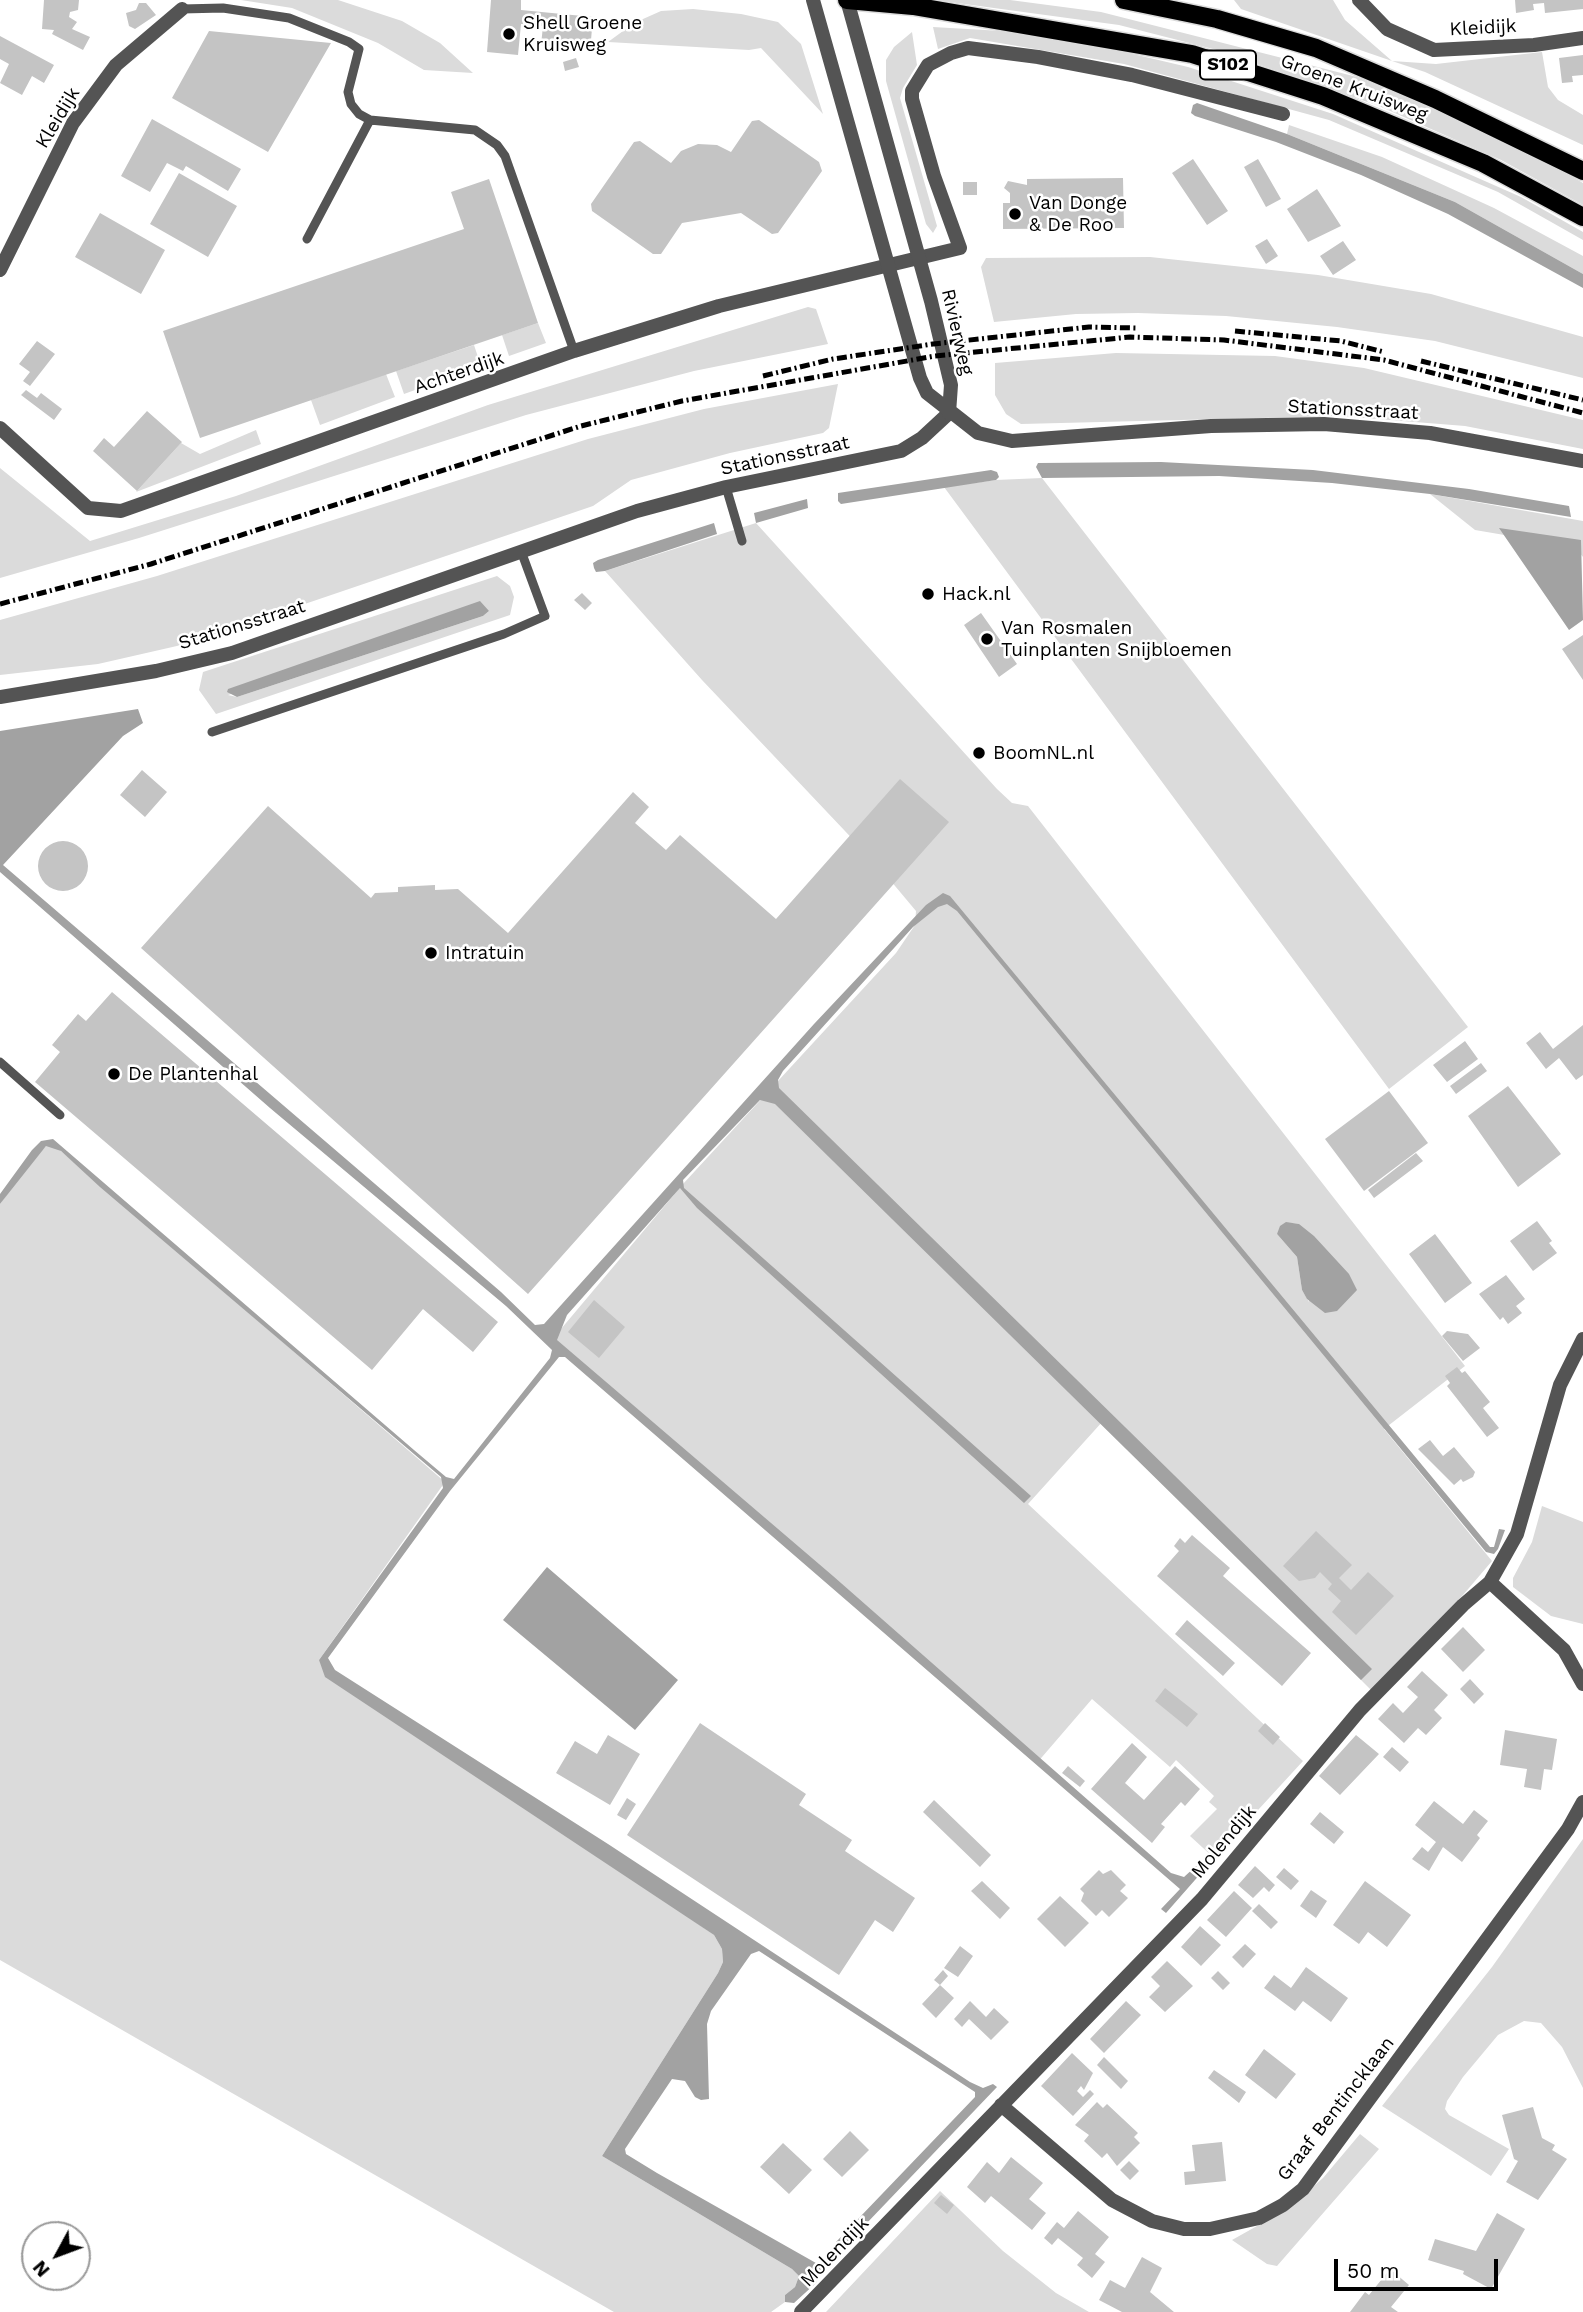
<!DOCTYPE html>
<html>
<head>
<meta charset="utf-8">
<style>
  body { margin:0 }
  #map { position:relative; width:1583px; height:2312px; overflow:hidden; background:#fff; font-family:"Work Sans",sans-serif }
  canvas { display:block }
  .north { position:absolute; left:21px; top:2221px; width:70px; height:70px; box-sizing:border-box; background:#fff; border:2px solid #999; border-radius:50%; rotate:229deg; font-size:19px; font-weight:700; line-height:28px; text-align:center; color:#000 }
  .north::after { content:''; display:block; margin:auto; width:24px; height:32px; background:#000; clip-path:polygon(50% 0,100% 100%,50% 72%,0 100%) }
  .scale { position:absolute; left:1334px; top:2259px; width:164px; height:32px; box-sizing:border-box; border:4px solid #000; border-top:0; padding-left:9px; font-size:21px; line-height:24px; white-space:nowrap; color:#000; -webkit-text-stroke:5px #fff; paint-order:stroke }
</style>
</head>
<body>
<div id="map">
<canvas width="1583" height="2312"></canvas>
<div class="north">N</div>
<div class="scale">50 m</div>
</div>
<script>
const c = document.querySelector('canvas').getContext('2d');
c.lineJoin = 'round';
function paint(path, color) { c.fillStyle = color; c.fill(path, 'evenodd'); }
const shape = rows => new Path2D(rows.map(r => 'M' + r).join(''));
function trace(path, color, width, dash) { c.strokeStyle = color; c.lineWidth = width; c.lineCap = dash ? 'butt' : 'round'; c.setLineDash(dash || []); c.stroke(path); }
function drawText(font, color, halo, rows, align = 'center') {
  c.font = font + ' "Work Sans",sans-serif'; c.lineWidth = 5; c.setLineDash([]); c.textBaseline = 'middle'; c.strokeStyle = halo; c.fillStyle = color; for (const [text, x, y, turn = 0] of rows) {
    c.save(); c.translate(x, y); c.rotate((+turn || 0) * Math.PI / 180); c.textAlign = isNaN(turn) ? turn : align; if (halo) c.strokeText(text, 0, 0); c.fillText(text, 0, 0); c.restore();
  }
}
paint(shape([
  [241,0,338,0,402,21,440,43,473,73,424,70,378,43,292,8],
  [935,0,1010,0,1101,12,1357,77,1451,116,1546,162,1583,183,1583,205,1501,160,1379,106,1217,50,1119,25],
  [1234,0,1333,0,1345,20,1392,61,1436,64,1542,52,1548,87,1558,100,1583,115,1583,145,1425,72,1392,61,1241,9],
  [693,9,741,14,778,22,801,44,823,114,761,48,749,50,608,42,634,23,661,11],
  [933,27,1002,31,1099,46,1188,67,1333,114,1521,197,1583,232,1583,240,1498,192,1329,120,1124,64,970,38,938,49],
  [912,32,917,65,903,88,900,98,937,226,933,233,926,224,886,81,886,60,894,47],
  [1289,125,1382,157,1494,208,1583,256,1583,274,1455,202,1287,134],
  [1150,257,1318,275,1431,294,1583,337,1583,378,1435,341,1337,327,1226,316,1138,313,1076,314,994,322,981,267,986,258],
  [808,307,816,309,828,344,694,371,526,415,139,538,0,578,0,468,90,541,236,496,488,405],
  [538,323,546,343,509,356,502,335],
  [474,345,481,366,404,394,396,371],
  [1116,353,1275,356,1364,368,1583,420,1583,449,1465,426,1340,416,1021,424,1006,414,995,395,995,363],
  [386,374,395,397,320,425,311,400],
  [838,384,829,428,823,433,730,453,631,480,593,506,190,643,98,664,0,675,0,620,157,576,588,439,704,409],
  [256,430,261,444,136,492,181,443,200,454],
  [1042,478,1468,1027,1389,1089,944,487,996,480],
  [1430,494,1583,521,1583,557,1575,547,1475,530],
  [756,523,997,789,1012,803,1028,806,1465,1366,1384,1429,1492,1561,1463,1595,1371,1690,1103,1421,1028,1504,1303,1761,1214,1858,1190,1836,1217,1809,1209,1802,1214,1796,1176,1760,1170,1767,1092,1699,1036,1764,550,1342,683,1184,896,953,915,925,916,911,880,868,702,680,605,571],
  [1289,1223,1299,1224,1309,1302,1302,1290,1297,1257,1277,1234],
  [497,576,510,586,514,597,510,615,216,714,199,690,203,672],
  [489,611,483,616,237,697,228,695],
  [51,1145,61,1151,445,1482,319,1660,714,1935,722,1949,723,1962,718,1973,602,2156,792,2269,799,2276,795,2287,785,2295,785,2302,771,2312,614,2312,0,1960,0,1204,29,1164,46,1146],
  [1542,1506,1583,1522,1583,1624,1551,1616,1513,1587,1513,1578,1532,1542],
  [1583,1839,1583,2088,1562,2047,1541,2023,1524,2021,1498,2035,1463,2077,1447,2101,1445,2109,1449,2115,1509,2149,1491,2176,1382,2106,1492,1967],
  [1360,2134,1379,2149,1277,2266,1267,2264,1232,2240,1282,2212,1300,2198,1323,2178],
  [940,2191,1003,2251,1056,2293,1089,2312,826,2312]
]), '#dbdbdb');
paint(shape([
  [1197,103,1287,134,1455,202,1583,274,1583,288,1448,214,1361,175,1276,142,1195,116,1191,113,1193,105],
  [1161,462,1313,470,1469,489,1569,506,1571,517,1430,494,1332,483,1219,476,1042,478,1036,467,1038,463],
  [991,470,997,472,999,477,996,480,841,504,838,501,838,493],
  [807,499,808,508,756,523,754,513],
  [714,523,717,534,605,571,596,572,594,568,593,563,598,560],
  [1499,528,1581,540,1583,620,1569,630],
  [480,601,489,611,483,616,237,697,227,692,228,689],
  [138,709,143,723,123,736,3,865,501,1292,535,1325,544,1324,814,1024,926,905,943,893,950,896,1490,1547,1494,1547,1499,1529,1505,1530,1498,1549,1494,1554,1486,1552,957,911,947,904,938,907,913,927,783,1071,778,1080,779,1088,1372,1669,1361,1680,775,1104,760,1100,683,1180,684,1188,1031,1496,1024,1503,697,1208,680,1188,567,1315,557,1340,833,1576,1171,1873,1184,1877,1196,1866,1202,1872,1166,1913,1161,1909,1180,1889,565,1357,559,1357,450,1491,328,1658,335,1670,608,1844,970,2082,983,2088,993,2084,997,2087,843,2248,836,2242,975,2097,975,2092,759,1951,751,1954,711,2011,707,2024,709,2099,701,2100,695,2097,685,2081,672,2079,625,2149,626,2154,657,2173,823,2267,816,2283,794,2303,785,2302,785,2295,795,2287,799,2276,792,2269,602,2156,718,1973,723,1962,722,1949,714,1935,325,1677,319,1660,443,1488,441,1477,100,1187,61,1151,46,1146,0,1204,0,1194,32,1150,41,1141,53,1139,414,1450,446,1477,454,1479,550,1358,552,1350,506,1306,270,1108,0,872,0,731],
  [1286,1222,1299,1224,1314,1236,1349,1274,1357,1290,1337,1311,1325,1313,1307,1299,1302,1290,1297,1257,1277,1234,1280,1226],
  [547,1567,678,1680,635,1730,503,1620]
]), '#a2a2a2');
paint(shape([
  [44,0,79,0,78,10,70,12,69,17,77,22,72,29,90,37,83,50,52,34,54,30,42,29],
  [491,0,521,0,521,10,593,17,591,40,557,47,541,45,543,26,521,24,518,55,487,52],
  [1515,0,1583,0,1583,9,1545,13,1544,3,1533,4,1534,10,1516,13],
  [139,3,146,3,156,15,135,29,129,26,126,13,136,10],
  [209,31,331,43,268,152,172,98],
  [0,36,54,65,44,83,32,76,22,95,0,83,9,64,0,59],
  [1583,55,1583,75,1572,76,1573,82,1562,83,1559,58],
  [576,58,579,67,565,71,563,62],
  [152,119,241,169,228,191,186,166,183,171,167,163,150,192,121,176],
  [759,120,819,162,822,171,778,233,772,234,741,213,682,223,661,254,653,254,592,211,591,204,634,142,640,141,671,163,681,151,698,144,717,145,731,152,752,121],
  [1193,159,1228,211,1207,225,1172,173],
  [1258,159,1281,199,1266,207,1244,167],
  [179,173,237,206,208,257,150,224],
  [1123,178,1124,228,1003,229,1003,203,1010,203,1010,193,1004,188,1008,181,1027,185,1027,179],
  [489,179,538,323,200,438,163,331,464,229,451,192],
  [963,182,977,182,977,195,963,195],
  [1317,189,1341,226,1308,242,1287,209],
  [100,213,165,250,141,294,75,257],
  [1267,239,1278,256,1266,264,1255,246],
  [1343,241,1356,260,1333,275,1320,256],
  [37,341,55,354,30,386,23,381,30,372,19,364],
  [26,390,37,398,41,393,62,409,54,420,21,395],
  [147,411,182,442,137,491,93,451,104,438,114,447],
  [582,593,592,603,585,610,574,600],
  [981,613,1017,664,999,677,964,625],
  [1583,635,1583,680,1562,649],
  [142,770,167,792,145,817,120,795],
  [900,779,949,822,528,1294,141,948,268,806,371,898,375,893,398,892,398,887,435,885,435,890,458,889,508,933,633,792,649,807,635,823,666,850,680,835,776,919],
  '38 866a25 25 0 1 1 50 0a25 25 0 1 1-50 0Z',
  [112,992,498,1322,473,1352,423,1309,372,1370,35,1082,60,1052,52,1045,78,1014,86,1021],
  [1583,1025,1583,1075,1576,1080,1559,1058,1546,1069,1526,1043,1540,1032,1553,1049],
  [1465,1041,1478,1059,1447,1082,1433,1065],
  [1481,1063,1487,1071,1456,1094,1450,1086],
  [1508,1086,1561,1154,1518,1187,1468,1116],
  [1389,1091,1428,1143,1364,1191,1325,1139],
  [1416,1153,1423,1161,1374,1198,1368,1190],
  [1537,1221,1552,1241,1549,1243,1557,1253,1533,1271,1510,1241],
  [1435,1234,1472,1283,1445,1303,1409,1254],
  [1506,1275,1525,1299,1516,1306,1522,1313,1508,1324,1503,1317,1500,1320,1479,1294],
  [594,1300,625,1327,599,1358,568,1332],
  [1447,1331,1468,1334,1480,1348,1463,1361,1442,1336],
  [1457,1367,1462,1373,1465,1371,1490,1402,1483,1408,1499,1428,1487,1437,1447,1386,1450,1383,1445,1376],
  [1430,1440,1443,1456,1454,1447,1475,1472,1473,1477,1463,1482,1461,1479,1454,1485,1418,1449],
  [1316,1531,1352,1565,1339,1578,1351,1590,1368,1572,1394,1596,1356,1635,1332,1612,1341,1601,1328,1589,1332,1584,1320,1572,1315,1578,1299,1581,1283,1566],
  [1192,1535,1230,1568,1223,1576,1311,1653,1282,1686,1157,1576,1179,1551,1174,1546,1180,1538,1185,1543],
  [1187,1620,1235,1663,1223,1676,1175,1634],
  [1463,1627,1485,1650,1463,1672,1441,1649],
  [1422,1671,1448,1695,1434,1710,1442,1718,1426,1735,1418,1728,1404,1743,1378,1719,1393,1703,1403,1713,1418,1697,1407,1687],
  [1470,1679,1484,1694,1474,1704,1460,1689],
  [1165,1688,1198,1714,1187,1727,1155,1701],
  [700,1723,806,1794,799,1805,852,1840,845,1851,915,1898,893,1932,875,1920,839,1975,627,1835],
  [1265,1723,1280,1737,1273,1745,1258,1731],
  [1505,1730,1557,1739,1552,1770,1544,1769,1541,1790,1524,1787,1527,1769,1500,1765],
  [608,1735,640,1754,610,1805,556,1773,575,1741,597,1754],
  [1356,1735,1379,1754,1340,1795,1319,1776],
  [1132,1743,1147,1757,1125,1783,1144,1800,1175,1766,1200,1789,1185,1806,1181,1802,1161,1824,1165,1827,1152,1843,1091,1789],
  [1392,1747,1409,1762,1400,1772,1383,1757],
  [1068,1766,1085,1781,1080,1787,1062,1773],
  [627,1798,636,1804,626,1820,617,1815],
  [934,1800,991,1855,980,1867,923,1812],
  [1434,1801,1463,1824,1474,1810,1488,1821,1477,1835,1480,1838,1462,1862,1443,1847,1429,1871,1412,1859,1422,1847,1428,1852,1436,1842,1415,1825],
  [1320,1812,1344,1832,1334,1844,1310,1824],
  [1255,1866,1275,1885,1269,1892,1264,1887,1253,1898,1238,1885],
  [1284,1868,1299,1881,1291,1890,1276,1877],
  [1099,1870,1103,1874,1111,1870,1126,1885,1120,1891,1128,1898,1109,1917,1102,1910,1096,1916,1081,1901,1084,1893,1080,1889],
  [982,1881,1010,1908,1000,1919,971,1891],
  [1365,1881,1411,1915,1387,1947,1368,1932,1359,1944,1333,1925],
  [1311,1890,1327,1901,1316,1918,1300,1906],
  [1234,1891,1252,1908,1226,1937,1207,1920],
  [1060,1896,1089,1923,1065,1947,1037,1919],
  [1259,1904,1278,1922,1271,1929,1252,1911],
  [1200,1926,1221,1945,1201,1966,1181,1947],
  [1245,1944,1256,1954,1243,1968,1232,1957],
  [960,1946,973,1956,958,1977,944,1968],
  [1167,1961,1193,1986,1165,2012,1149,1997,1160,1986,1151,1977],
  [1306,1967,1348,1998,1331,2022,1303,2001,1295,2011,1264,1988,1274,1975,1291,1988],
  [943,1970,948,1976,940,1985,954,1998,936,2018,922,2004,940,1985,934,1980],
  [1218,1971,1230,1983,1223,1990,1211,1978],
  [970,2001,986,2017,994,2008,1009,2022,991,2040,969,2019,962,2027,954,2019],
  [1126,2001,1141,2015,1104,2053,1090,2039],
  [1264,2049,1296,2074,1276,2099,1245,2075],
  [1072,2053,1093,2073,1084,2090,1081,2086,1077,2091,1083,2097,1090,2090,1094,2094,1073,2116,1041,2086],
  [1104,2057,1128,2081,1121,2089,1097,2065],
  [1214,2070,1246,2092,1239,2103,1208,2078],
  [1097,2102,1103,2108,1107,2104,1138,2133,1134,2137,1140,2143,1117,2166,1107,2153,1102,2158,1084,2141,1089,2135,1075,2125],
  [1533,2107,1542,2138,1555,2145,1552,2150,1567,2159,1538,2200,1506,2182,1518,2161,1514,2159,1502,2115],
  [850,2131,869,2150,842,2177,823,2159],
  [1222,2142,1226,2181,1185,2185,1184,2172,1195,2171,1192,2145],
  [783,2143,812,2170,789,2194,760,2167],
  [1011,2157,1043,2183,1029,2199,1046,2213,1032,2230,991,2196,985,2203,967,2187,987,2162,999,2173],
  [1129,2161,1139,2171,1130,2180,1120,2170],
  [941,2195,954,2205,947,2214,934,2203],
  [1078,2211,1109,2237,1095,2254,1105,2262,1092,2278,1077,2265,1083,2258,1058,2238,1052,2245,1044,2238,1057,2222,1064,2228],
  [1497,2213,1525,2229,1491,2289,1463,2274,1464,2271,1428,2260,1435,2239,1476,2251],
  [1142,2257,1162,2268,1150,2292,1174,2312,1122,2312,1099,2300,1110,2280,1125,2288],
  [1390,2269,1409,2285,1391,2307,1398,2312,1350,2312,1365,2292,1369,2295]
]), '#c4c4c4');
const primary = shape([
  [847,0,913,6,1192,54,1323,96,1483,163,1583,217],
  [1124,0,1217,19,1316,48,1435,99,1583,171]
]);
trace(primary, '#dbdbdb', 21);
trace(shape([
  [182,9,223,8,289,18,349,42,359,49,348,92,351,104,359,114,370,120,475,130,497,145,505,156,574,351],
  [307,239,370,120],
  [726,487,742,541],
  [212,732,504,634,545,616,521,551],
  [0,1062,60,1115]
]), '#545454', 9);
trace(shape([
  [1359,0,1387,29,1434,50,1534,45,1583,38],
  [0,270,73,123,116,65,182,9],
  [0,428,88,508,121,511,574,351,719,306,960,248,934,176,912,99,912,91,928,65,951,53,968,48,1038,57,1132,75,1283,114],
  [0,697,156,671,232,653,637,511,726,487,901,451,922,438,949,413],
  [1490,1582,1564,1650,1583,1684],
  [1001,2105,1112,2200,1152,2221,1184,2229,1210,2229,1259,2218,1283,2205,1303,2189,1568,1829,1583,1802],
  [801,2312,1202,1899,1360,1710,1463,1605,1490,1582,1517,1534,1560,1385,1583,1339]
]), '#545454', 14);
trace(shape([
  [813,0,920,378,927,393,978,433,1012,441,1211,426,1324,424,1430,433,1583,461],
  [847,0,931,301,951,385,949,413]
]), '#545454', 14);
trace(primary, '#000', 18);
trace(shape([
  [1235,331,1341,341,1384,352],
  [1421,361,1583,400],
  [763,376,833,359,933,344,1089,327,1137,328],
  [0,604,151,564,581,426,682,401,935,356,1130,337,1224,340,1384,360,1583,413]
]), '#000', 5, [10, 3.5, 2, 3.5]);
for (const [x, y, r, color] of [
  [509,34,7,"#000"],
  [1015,214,7,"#000"],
  [928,594,7,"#000"],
  [987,639,7,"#000"],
  [979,753,7,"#000"],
  [431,953,7,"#000"],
  [114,1074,7,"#000"]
]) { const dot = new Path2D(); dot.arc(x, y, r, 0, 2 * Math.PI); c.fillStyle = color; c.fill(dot); trace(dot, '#fff', 2.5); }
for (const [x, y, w] of [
  [1228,65,56]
]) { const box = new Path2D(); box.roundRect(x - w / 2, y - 14.5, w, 29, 5); c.fillStyle = '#fff'; c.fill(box); trace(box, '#000', 2); }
drawText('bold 18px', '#000', null, [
  ["S102",1228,65]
]);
drawText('19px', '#000', '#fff', [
  ["Shell Groene",523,23],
  ["Kruisweg",523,45],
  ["Van Donge",1029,203],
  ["& De Roo",1029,225],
  ["Hack.nl",942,594],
  ["Van Rosmalen",1001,628],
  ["Tuinplanten Snijbloemen",1001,650],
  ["BoomNL.nl",993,753],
  ["Intratuin",445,953],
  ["De Plantenhal",128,1074]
], 'left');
drawText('19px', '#000', '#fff', [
  ["Kleidijk",1483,28,-3],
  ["Groene Kruisweg",1354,88,21],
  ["Kleidijk",58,118,-59],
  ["Rivierweg",957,332,77],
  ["Achterdijk",459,373,-19],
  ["Stationsstraat",1353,410,3],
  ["Stationsstraat",785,456,-12],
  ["Stationsstraat",242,625,-17],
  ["Molendijk",1224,1842,-50],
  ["Graaf Bentincklaan",1336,2109,-52],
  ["Molendijk",835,2252,-46]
]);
</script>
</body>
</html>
